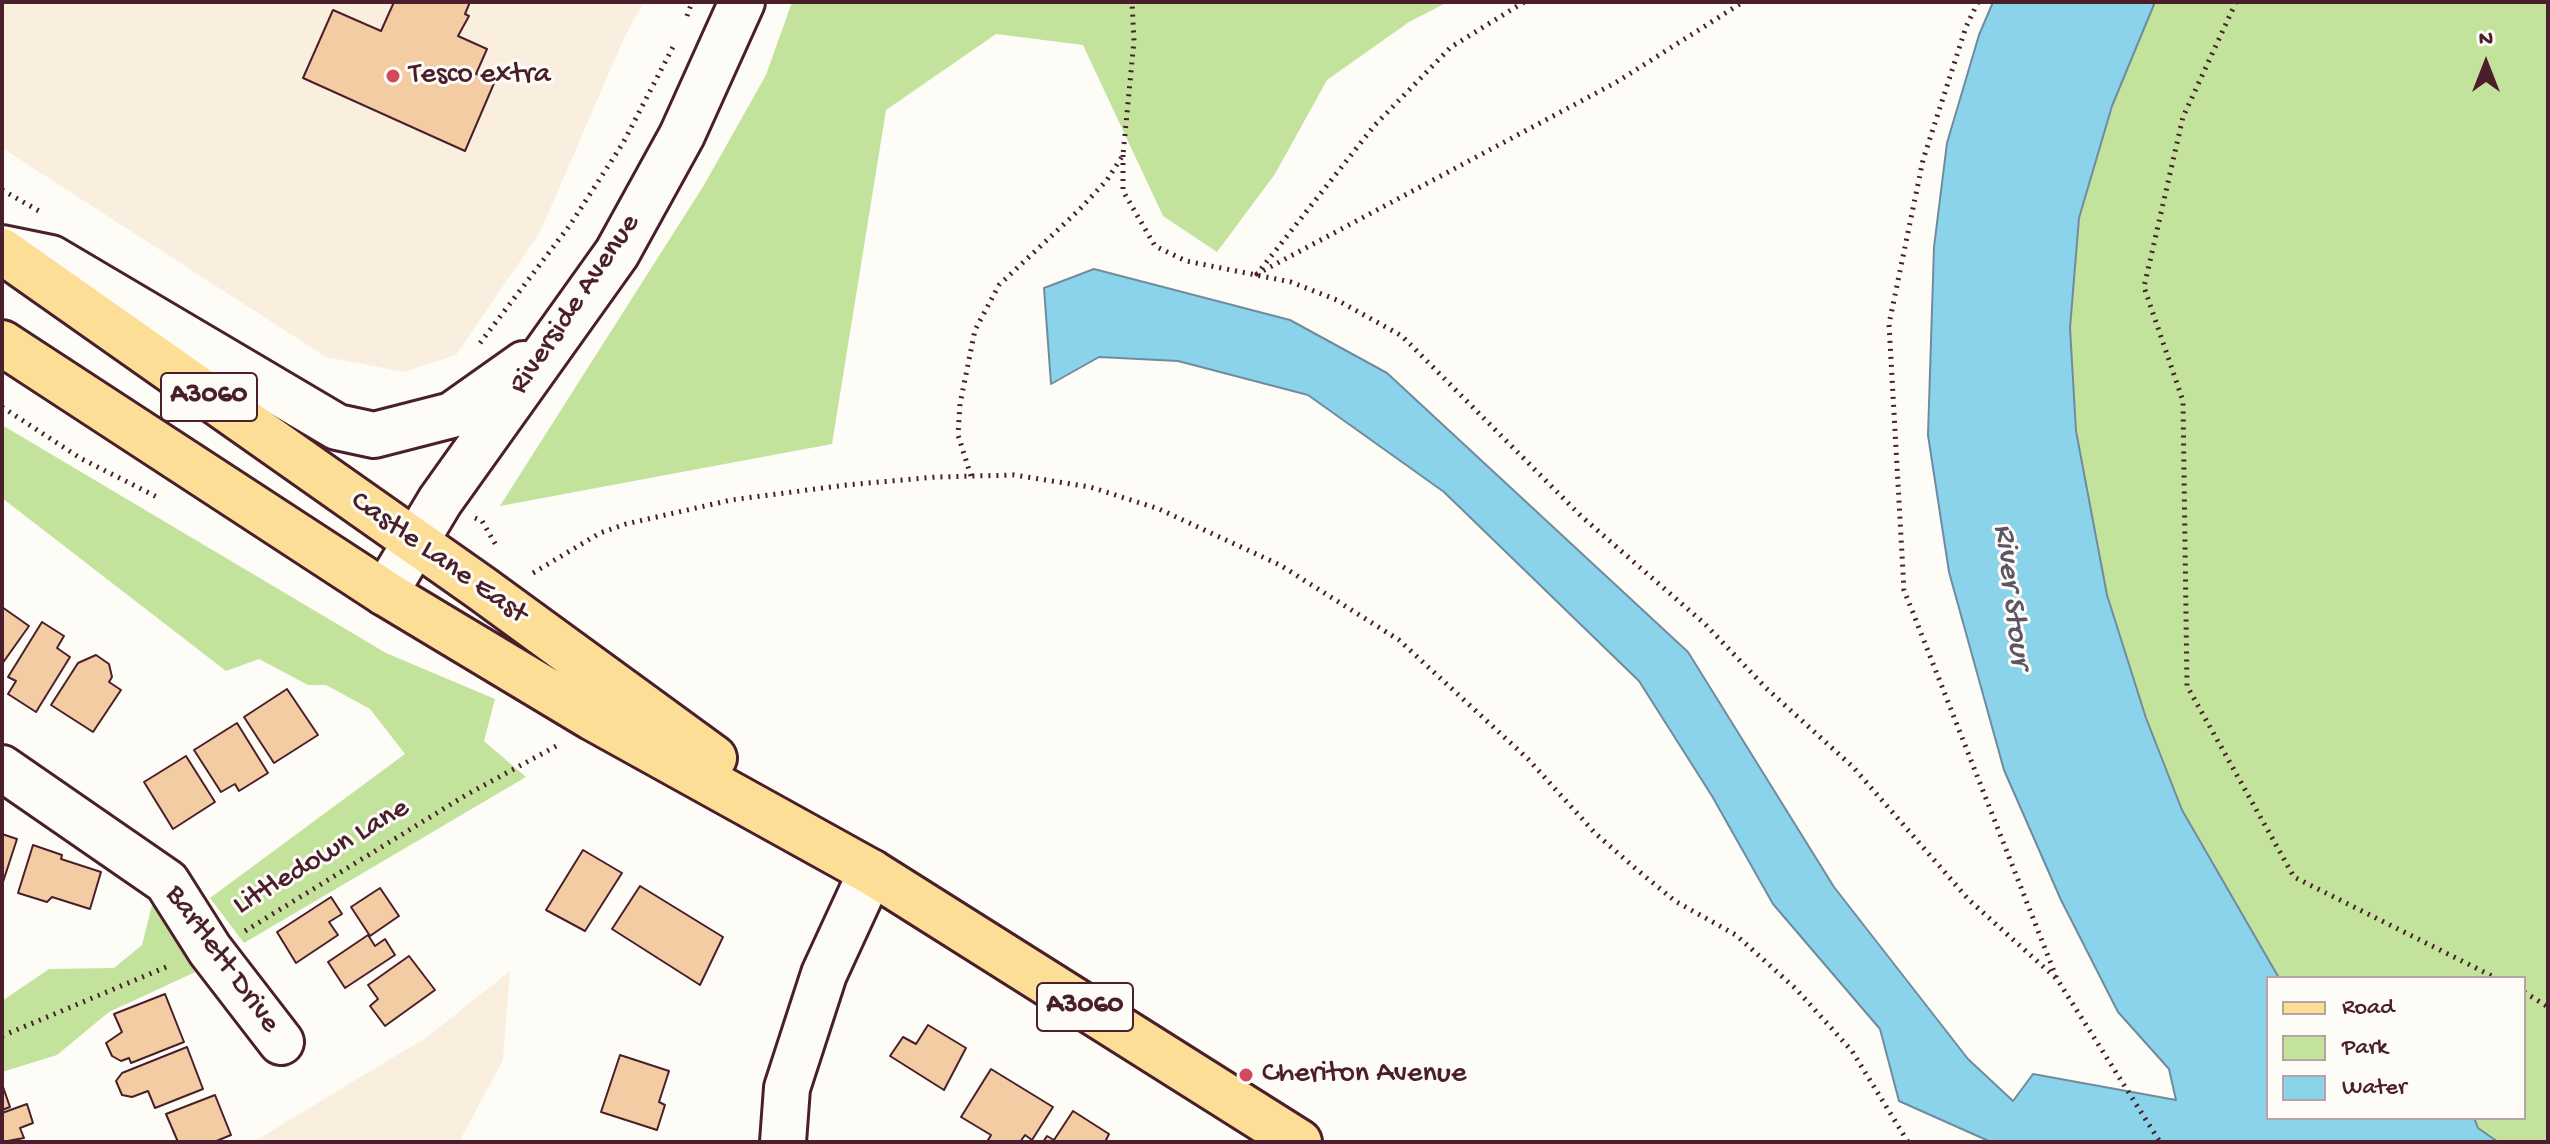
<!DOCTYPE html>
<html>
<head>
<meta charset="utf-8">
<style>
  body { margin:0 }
  #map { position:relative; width:2550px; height:1144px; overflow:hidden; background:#fdfcf7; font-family:"Gochi Hand",sans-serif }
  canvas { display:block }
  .frame { position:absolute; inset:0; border:4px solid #4a1f2b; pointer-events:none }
  .legend { position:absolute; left:2266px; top:976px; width:260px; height:144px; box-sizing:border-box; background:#fdfcf7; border:2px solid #b5a4a5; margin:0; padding:10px 14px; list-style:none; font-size:24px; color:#4a1f2b }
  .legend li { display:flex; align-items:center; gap:16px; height:40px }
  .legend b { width:40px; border:2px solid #b5a4a5 }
  .north { position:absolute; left:2446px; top:24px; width:80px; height:80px; -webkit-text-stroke:6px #fdfcf7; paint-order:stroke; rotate:0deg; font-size:22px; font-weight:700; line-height:32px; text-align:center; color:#4a1f2b }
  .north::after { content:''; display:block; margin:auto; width:28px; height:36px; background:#4a1f2b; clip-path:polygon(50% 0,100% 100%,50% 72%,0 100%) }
</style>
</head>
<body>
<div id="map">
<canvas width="2550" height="1144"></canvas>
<div class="frame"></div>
<ul class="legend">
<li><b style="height:10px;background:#fdde96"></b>Road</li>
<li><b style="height:22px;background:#c3e39c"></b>Park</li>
<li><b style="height:22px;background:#8ad3eb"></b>Water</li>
</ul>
<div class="north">N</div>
</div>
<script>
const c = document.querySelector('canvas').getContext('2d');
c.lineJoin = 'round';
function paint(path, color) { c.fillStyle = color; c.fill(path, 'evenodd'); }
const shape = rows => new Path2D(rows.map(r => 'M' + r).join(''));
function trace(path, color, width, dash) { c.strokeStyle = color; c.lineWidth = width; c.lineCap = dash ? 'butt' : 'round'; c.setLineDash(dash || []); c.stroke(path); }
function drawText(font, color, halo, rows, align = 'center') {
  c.font = font + ' "Gochi Hand",sans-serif'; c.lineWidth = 6; c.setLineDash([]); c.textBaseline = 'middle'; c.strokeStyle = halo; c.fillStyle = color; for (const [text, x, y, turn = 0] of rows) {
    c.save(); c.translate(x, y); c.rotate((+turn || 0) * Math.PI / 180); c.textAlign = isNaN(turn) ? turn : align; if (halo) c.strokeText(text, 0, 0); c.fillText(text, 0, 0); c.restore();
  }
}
paint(shape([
  [2,2,644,2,625,36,540,232,456,355,404,372,326,357,2,148],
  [510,971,503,1060,459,1142,253,1142,427,1037]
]), '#faeede');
paint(shape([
  [792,2,1448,2,1409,22,1327,80,1275,174,1217,252,1163,216,1083,45,996,34,886,110,832,444,500,506,704,185,766,75],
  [2155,2,2548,2,2548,1142,2498,1142,2478,1128,2474,1118,2524,1118,2524,978,2279,978,2182,810,2146,718,2107,595,2076,431,2070,328,2079,218,2112,106],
  [2,425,386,653,495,699,484,741,526,777,244,943,210,898,405,754,370,709,326,685,308,685,259,659,226,671,2,498],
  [154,897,204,968,109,1012,57,1055,2,1072,2,1001,49,969,114,968,142,945]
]), '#c3e39c');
const water = shape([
  [1993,2,2155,2,2112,106,2079,218,2070,328,2076,431,2107,595,2146,718,2182,810,2279,978,2268,978,2268,1118,2474,1118,2478,1128,2498,1142,1991,1142,1899,1101,1880,1029,1773,904,1712,796,1639,681,1444,492,1308,395,1178,361,1099,357,1051,384,1044,288,1094,269,1290,320,1387,373,1688,652,1834,887,1968,1059,2013,1101,2033,1074,2176,1100,2169,1069,2118,1012,2061,900,2004,770,1949,572,1928,435,1934,247,1947,143,1979,35,1993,2]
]);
paint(water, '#8ad3eb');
trace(water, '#708b9e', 2);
const building = shape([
  [394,2,470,2,465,14,469,16,458,36,487,49,476,74,495,81,465,151,303,78,333,10,381,31,394,2],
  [2,607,29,626,2,664,2,607],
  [42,622,64,636,57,648,70,657,36,712,8,694,16,681,8,677,42,622],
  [96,655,109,664,112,677,109,682,121,690,93,732,51,705,78,663,96,655],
  [287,689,318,735,274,763,244,717,287,689],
  [237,723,268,773,239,791,235,784,221,792,194,750,237,723],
  [186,756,215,802,173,829,144,782,186,756],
  [2,834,17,839,2,885,2,834],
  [33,845,62,855,61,859,101,872,90,909,52,897,47,902,18,893,33,845],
  [583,850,622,873,585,931,546,910,583,850],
  [640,886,723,937,700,985,612,929,640,886],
  [380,888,399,916,370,936,351,907,380,888],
  [331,897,342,914,329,922,338,935,296,963,277,932,331,897],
  [368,935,375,946,385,939,395,955,345,988,328,962,368,935],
  [409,956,435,990,385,1026,370,1006,378,999,368,985,409,956],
  [165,994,184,1042,131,1063,129,1058,121,1061,112,1056,106,1043,122,1032,114,1014,165,994],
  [928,1025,966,1048,944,1090,890,1056,903,1037,916,1044,928,1025],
  [187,1047,203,1089,155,1108,148,1091,132,1097,122,1095,116,1081,122,1073,187,1047],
  [620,1055,669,1071,659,1102,665,1105,657,1130,601,1112,620,1055],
  [991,1069,1053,1107,1032,1140,1025,1135,1020,1142,987,1142,991,1135,961,1117,991,1069],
  [2,1084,10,1107,2,1110,2,1084],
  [215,1095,231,1135,214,1142,178,1142,166,1114,215,1095],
  [27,1104,33,1123,20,1128,24,1138,2,1142,2,1113,27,1104],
  [1073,1111,1109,1134,1105,1142,1043,1142,1047,1136,1054,1140,1073,1111]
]);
paint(building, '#f3cca3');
trace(building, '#4a1f2b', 2);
const minor = shape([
  [2,248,51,258,337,427,374,435,452,415,524,364],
  [385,593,440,501,617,253,682,135,742,2],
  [2,768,167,882,210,950,281,1042],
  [783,1142,787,1088,824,974,871,872]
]);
const major = shape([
  [2,251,481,588,714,758],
  [2,343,385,593,593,718,871,872,1299,1142]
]);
trace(minor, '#4a1f2b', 50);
trace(major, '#4a1f2b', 50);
trace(shape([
  [1524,2,1451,47,1374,126,1257,274,1615,83,1743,2],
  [1978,2,1966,27,1923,160,1889,324,1904,590,2057,979,2160,1142],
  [2236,2,2183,117,2144,287,2183,401,2187,686,2294,877,2496,978],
  [687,16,692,2],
  [1123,155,1123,191,1155,246,1186,261,1291,282,1337,300,1402,336,1581,516,1705,624,1766,688,1853,767,1969,900,2057,979],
  [2,190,39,211],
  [480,343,570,225,623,143,673,47],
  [2,407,80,458,159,498],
  [971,476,958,435,960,404,975,330,999,285,1078,211,1107,180,1123,155,1134,41,1132,2],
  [475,518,482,521,497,547],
  [533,573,600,533,626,524,731,500,846,485,936,477,1014,475,1090,487,1159,509,1280,565,1399,640,1528,759,1595,833,1636,869,1675,901,1736,935,1796,989,1852,1051,1908,1142],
  [245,931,466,795,560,744],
  [2524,992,2548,1007],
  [2,1036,171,965]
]), '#4a1f2b', 5, [2, 6]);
trace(minor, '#fdfcf7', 44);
trace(major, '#fdde96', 44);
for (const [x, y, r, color] of [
  [393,76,8,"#d1495b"],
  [1246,1075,8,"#d1495b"]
]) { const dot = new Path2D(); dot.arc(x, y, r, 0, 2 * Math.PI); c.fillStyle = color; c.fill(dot); trace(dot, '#fdfcf7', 3); }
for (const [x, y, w] of [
  [209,397,96],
  [1085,1007,96]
]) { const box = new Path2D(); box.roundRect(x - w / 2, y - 24, w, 48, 6); c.fillStyle = '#fdfcf7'; c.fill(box); trace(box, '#4a1f2b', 2); }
drawText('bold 28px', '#4a1f2b', null, [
  ["A3060",209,397],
  ["A3060",1085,1007]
]);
drawText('30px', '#4a1f2b', '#fdfcf7', [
  ["Tesco extra",409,76],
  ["Cheriton Avenue",1262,1075]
], 'left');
drawText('30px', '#4a1f2b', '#fdfcf7', [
  ["Riverside Avenue",576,305,-56],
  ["Castle Lane East",438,559,35],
  ["Littledown Lane",322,858,-31],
  ["Bartlett Drive",221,960,54]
]);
drawText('italic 32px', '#5d5565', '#fdfcf7', [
  ["River Stour",2010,596,83]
]);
</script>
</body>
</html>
